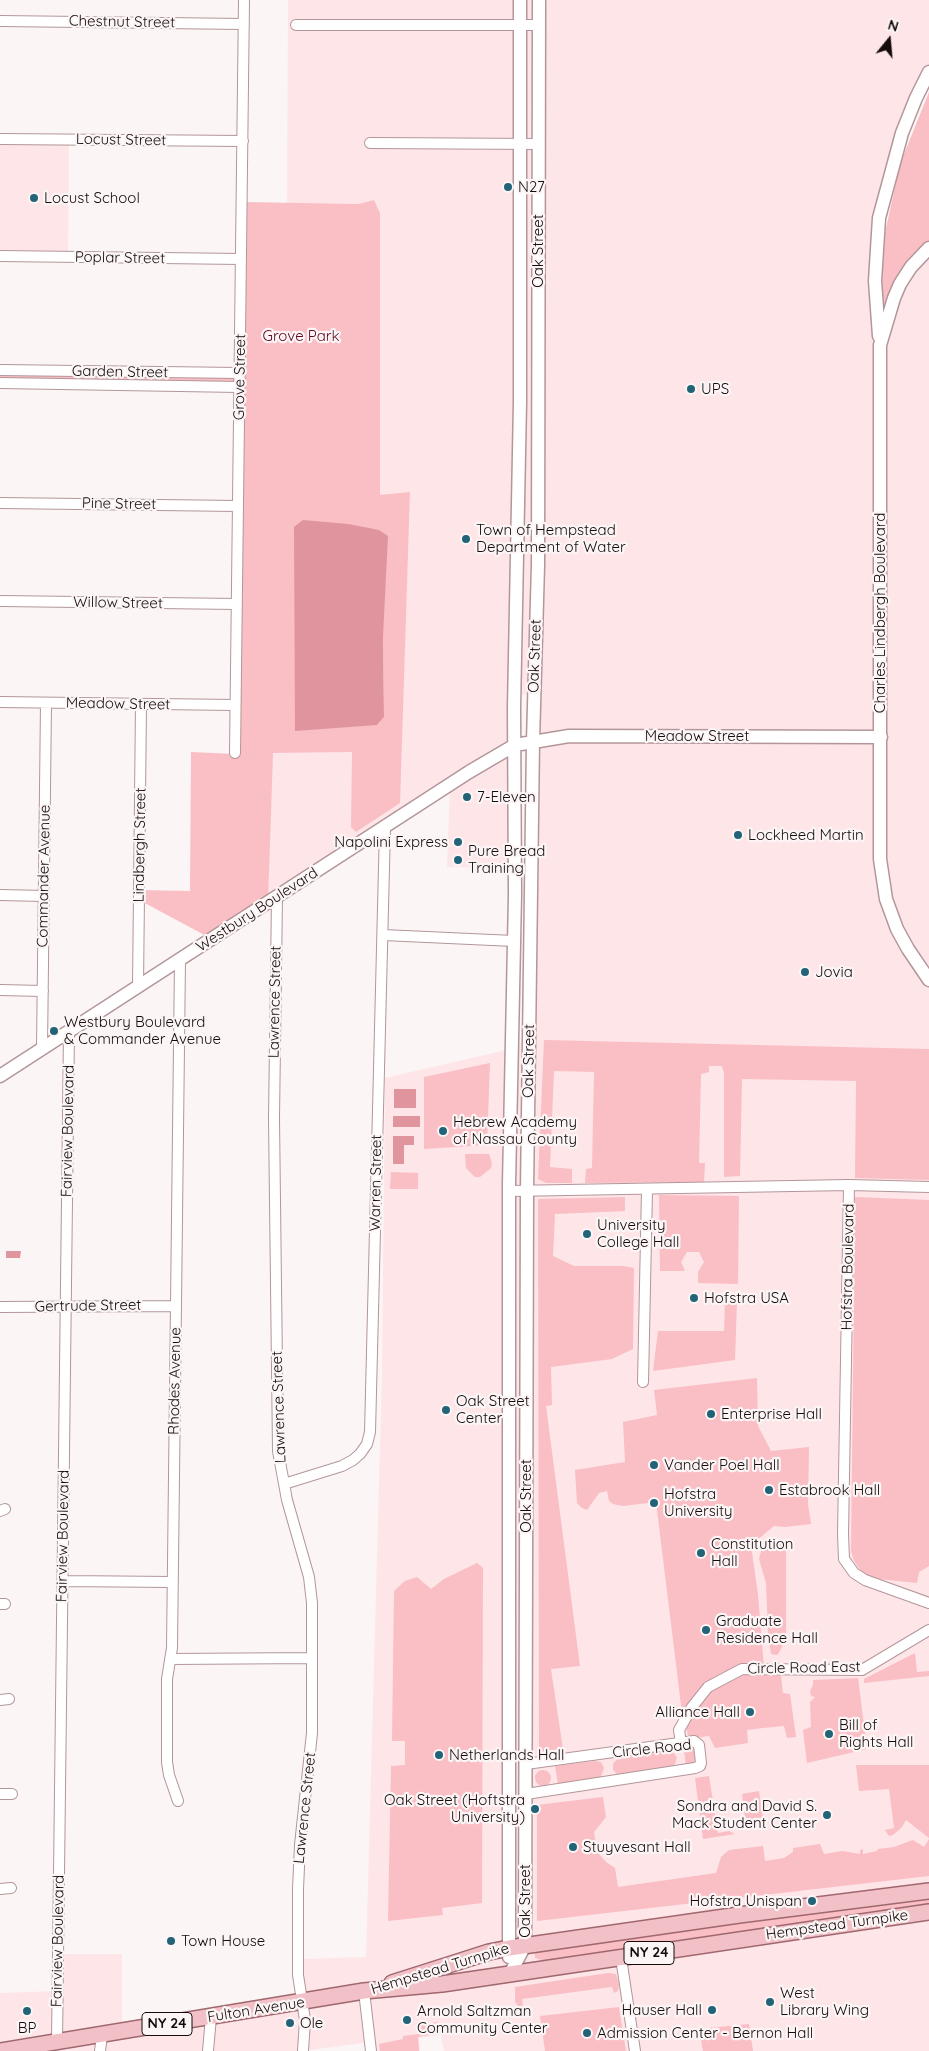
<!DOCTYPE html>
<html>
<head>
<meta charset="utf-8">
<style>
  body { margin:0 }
  #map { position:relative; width:929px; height:2051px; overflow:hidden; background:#fcf5f6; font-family:Quicksand,sans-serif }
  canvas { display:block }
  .north { position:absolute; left:864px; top:15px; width:50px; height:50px; -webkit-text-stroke:4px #fcf5f6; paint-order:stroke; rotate:17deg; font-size:14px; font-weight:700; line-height:20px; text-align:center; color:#150b0c }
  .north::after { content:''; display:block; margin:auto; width:18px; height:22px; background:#150b0c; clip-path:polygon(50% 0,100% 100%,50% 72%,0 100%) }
</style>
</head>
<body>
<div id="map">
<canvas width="929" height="2051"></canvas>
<div class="north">N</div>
</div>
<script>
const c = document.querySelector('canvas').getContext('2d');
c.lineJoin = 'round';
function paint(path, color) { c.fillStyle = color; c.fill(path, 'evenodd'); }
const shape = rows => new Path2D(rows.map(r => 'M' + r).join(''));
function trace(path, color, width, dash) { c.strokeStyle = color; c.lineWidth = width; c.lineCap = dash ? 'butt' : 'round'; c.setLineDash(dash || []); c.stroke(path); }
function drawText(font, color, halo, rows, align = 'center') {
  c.font = font + ' Quicksand,sans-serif'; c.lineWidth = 4.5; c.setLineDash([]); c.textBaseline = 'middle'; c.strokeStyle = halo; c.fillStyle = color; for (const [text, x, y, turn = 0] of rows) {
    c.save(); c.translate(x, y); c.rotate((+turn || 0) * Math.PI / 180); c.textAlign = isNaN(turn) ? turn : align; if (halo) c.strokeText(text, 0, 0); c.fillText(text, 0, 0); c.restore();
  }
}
paint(shape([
  [288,0,929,0,929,79,903,138,885,203,877,260,879,345,890,304,929,248,929,2051,444,2051,441,2035,419,2038,420,2051,371,2051,370,2042,303,2051,0,2051,0,1993,58,1991,59,1954,122,1954,122,2031,302,2002,298,1959,366,1957,382,1373,385,1078,502,1051,527,1040,533,695,517,694,515,868,447,867,450,785,268,903,272,753,401,751,410,492,380,496,380,213,374,200,360,204,287,203],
  [0,141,69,142,68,255,0,254]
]), '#fee5e8');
paint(shape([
  [929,92,929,242,912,255,888,300,880,320,885,233,900,164],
  [374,200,380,213,380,495,410,492,400,803,356,832,351,827,352,752,273,753,268,903,212,939,139,900,139,890,190,891,191,752,235,754,242,202,359,204],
  [383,637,384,717,377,725],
  [0,372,238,374,238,386,0,383],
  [544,1040,929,1049,929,1180,855,1178,856,1081,742,1079,740,1176,724,1177,724,1073,722,1066,709,1066,709,1072,701,1074,699,1163,705,1163,704,1182,585,1183,586,1169,592,1168,594,1072,554,1071,550,1167,572,1169,572,1183,546,1183,538,1179],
  [490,1063,487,1145,424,1149,424,1077],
  [465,1154,489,1154,492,1163,491,1168,480,1177,475,1177,466,1168],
  [391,1172,418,1173,418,1189,390,1189],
  [659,1195,739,1196,738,1284,698,1283,698,1272,704,1262,699,1252,687,1252,681,1262,685,1271,660,1271],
  [625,1197,625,1211,555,1214,553,1256,574,1266,623,1266,634,1268,633,1349,612,1359,551,1367,552,1405,546,1406,580,1666,551,1669,564,1756,539,1758,538,1199],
  [855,1197,929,1200,929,1566,919,1572,917,1583,878,1579,870,1577,861,1571,854,1561,851,1551],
  [725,1300,737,1300,735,1360,653,1371,658,1331,724,1331],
  [757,1378,758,1426,771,1451,809,1447,808,1504,811,1524,785,1527,774,1526,756,1541,752,1552,758,1595,764,1668,777,1669,781,1676,783,1693,790,1694,796,1737,787,1738,784,1726,763,1728,747,1730,748,1743,715,1748,709,1736,694,1738,688,1735,681,1705,656,1502,623,1506,613,1504,609,1501,607,1491,599,1493,587,1510,582,1508,577,1503,575,1470,625,1462,623,1422,657,1415,654,1390],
  [771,1542,786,1543,786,1637,780,1651,777,1655,771,1654,768,1634,766,1583,759,1559,762,1548],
  [477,1563,483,1568,482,1903,442,1908,443,1915,388,1921,391,1766,405,1765,405,1741,392,1741,394,1591,405,1581,417,1577,431,1589,444,1579],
  [915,1653,917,1672,929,1671,929,1676,864,1683,864,1679],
  [858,1678,867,1749,807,1763,803,1730,811,1727,810,1702,815,1697,811,1696,810,1691,813,1685,813,1680],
  [692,1747,695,1747,700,1764,686,1766,684,1750],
  [668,1751,674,1753,677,1758,673,1769,619,1776,613,1770,613,1764,618,1758],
  [595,1761,601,1762,604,1768,600,1779,558,1785,555,1766],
  [856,1765,929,1765,929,1838,906,1820,902,1827,893,1835,889,1836,885,1830,894,1828,889,1789,859,1791],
  '535 1778a8 8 0 1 1 16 0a8 8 0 1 1-16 0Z',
  [709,1776,718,1833,729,1831,735,1834,703,1839,695,1778],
  [759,1791,764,1825,746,1828,742,1794],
  [603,1797,606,1817,594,1832,598,1853,606,1862,615,1868,618,1887,716,1873,721,1857,729,1850,763,1846,765,1861,784,1858,793,1852,793,1848,800,1847,820,1844,824,1854,842,1851,860,1854,860,1850,863,1849,863,1854,877,1851,878,1849,894,1847,913,1840,924,1847,929,1839,929,1876,537,1921,537,1805],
  [929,1897,929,1904,904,1912,548,1962,535,1958,535,1953,621,1938],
  [608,1973,616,1974,619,1984,618,1991,614,1993,612,1987,522,1999,523,2006,518,2006,515,2002,515,1987],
  [619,2007,626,2051,545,2051,540,2016],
  [438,2022,440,2033,418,2037,419,2051,380,2051,379,2044,403,2039,403,2036,419,2034,418,2025],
  [749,2024,753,2051,703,2051,699,2029]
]), '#fabec5');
paint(shape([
  [303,520,348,524,379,530,388,536,383,637,384,717,377,725,295,731,294,527],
  [394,1089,416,1089,416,1108,394,1108],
  [393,1116,420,1116,420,1127,393,1127],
  [393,1136,414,1136,414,1145,404,1145,404,1164,393,1164],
  [6,1251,21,1251,20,1258,6,1258]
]), '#e0959e');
const minor = shape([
  [0,21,244,24],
  [296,25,539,25],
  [0,139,243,141],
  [370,143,539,144],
  [0,256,241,259],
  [0,370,240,373],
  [0,383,239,387],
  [0,503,238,506],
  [0,601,237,604],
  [0,702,235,705],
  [235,753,244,0],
  [0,895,44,896],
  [277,897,274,1118,278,1451,287,1500,309,1577,312,1603,312,1733,300,1845,298,1889,298,1975,305,2020,303,2051],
  [383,935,514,941],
  [138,987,141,704],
  [0,990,43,991],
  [42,1049,46,703],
  [849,1185,843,1534,844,1559,854,1573,865,1580,929,1603],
  [510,1191,849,1185,929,1187],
  [0,1307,176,1306],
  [643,1382,647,1190],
  [284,1484,342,1466,353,1460,360,1454,367,1444,370,1432,385,827],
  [0,1511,5,1509],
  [63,1581,172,1582],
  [0,1604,5,1604],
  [170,1659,311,1658],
  [0,1700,9,1699],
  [681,1743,679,1730,692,1707,708,1687,742,1669,862,1670,929,1630],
  [0,1794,12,1794],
  [526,1794,695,1768,700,1766,701,1763,699,1745,694,1741,526,1764],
  [178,1801,169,1775,167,1762,167,1679,172,1648,180,960],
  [0,1889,11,1888],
  [621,1958,635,2051],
  [364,1991,371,2051],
  [57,2042,69,1031],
  [100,2051,102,2035],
  [208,2051,211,2017]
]);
const tertiary = shape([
  [929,248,911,267,900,284,894,298,880,345,880,859,886,899,897,929,908,949,929,980],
  [879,336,875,281,879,218,902,133,916,98,929,72],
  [0,1076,469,772,515,745,569,736,881,737],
  [509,1957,509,1184,515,895,514,708,520,402,520,0],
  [510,1974,525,1945,527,1191,533,741,538,565,539,0]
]);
const primary = shape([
  [392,1983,489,1952,509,1948,739,1915,929,1891],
  [0,2051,364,1991,442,1984,929,1912]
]);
trace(minor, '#b39699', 12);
trace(tertiary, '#b39699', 15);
trace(primary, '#9f676e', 18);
trace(minor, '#fff', 10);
trace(tertiary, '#fff', 12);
trace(primary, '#f2c1c7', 15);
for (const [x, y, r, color] of [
  [508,187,5,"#226377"],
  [34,198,5,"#226377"],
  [691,389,5,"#226377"],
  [466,539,5,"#226377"],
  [467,797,5,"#226377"],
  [738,835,5,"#226377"],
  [458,842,5,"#226377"],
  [458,860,5,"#226377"],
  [805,972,5,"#226377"],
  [54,1031,5,"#226377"],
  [443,1131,5,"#226377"],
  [587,1234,5,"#226377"],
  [694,1298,5,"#226377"],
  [446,1410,5,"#226377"],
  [711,1414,5,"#226377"],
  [654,1465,5,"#226377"],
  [769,1490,5,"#226377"],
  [654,1503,5,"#226377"],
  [701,1553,5,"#226377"],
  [706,1630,5,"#226377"],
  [750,1712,5,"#226377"],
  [829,1734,5,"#226377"],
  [439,1755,5,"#226377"],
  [535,1809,5,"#226377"],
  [827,1815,5,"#226377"],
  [573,1847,5,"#226377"],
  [812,1901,5,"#226377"],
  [171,1941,5,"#226377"],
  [770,2002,5,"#226377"],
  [712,2010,5,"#226377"],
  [27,2011,5,"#226377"],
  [407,2020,5,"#226377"],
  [290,2023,5,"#226377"],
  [587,2033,5,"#226377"]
]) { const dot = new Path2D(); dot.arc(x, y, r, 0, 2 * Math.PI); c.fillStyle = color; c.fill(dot); trace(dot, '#fcf5f6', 2); }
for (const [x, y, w] of [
  [649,1953,50],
  [167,2024,50]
]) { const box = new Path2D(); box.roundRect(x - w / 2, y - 11.5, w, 23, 4); c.fillStyle = '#fcf5f6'; c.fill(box); trace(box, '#150b0c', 1); }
drawText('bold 14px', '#150b0c', null, [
  ["NY 24",649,1953],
  ["NY 24",167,2024]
]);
drawText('15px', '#150b0c', '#fcf5f6', [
  ["Chestnut Street",122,22,1],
  ["Locust Street",121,140,1],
  ["Oak Street",538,251,-90],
  ["Poplar Street",120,258,1],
  ["Garden Street",120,372,1],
  ["Grove Street",240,377,-89],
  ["Pine Street",119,504,1],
  ["Willow Street",118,603,1],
  ["Charles Lindbergh Boulevard",880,613,-90],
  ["Oak Street",535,656,-88],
  ["Meadow Street",118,704,1],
  ["Meadow Street",697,736],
  ["Lindbergh Street",140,845,-89],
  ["Commander Avenue",44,876,-89],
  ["Westbury Boulevard",257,910,-33],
  ["Lawrence Street",275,1002,-89],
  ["Oak Street",529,1061,-89],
  ["Fairview Boulevard",68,1131,-89],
  ["Warren Street",376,1183,-89],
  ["Hofstra Boulevard",848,1267,-89],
  ["Gertrude Street",88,1306,-1],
  ["Rhodes Avenue",175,1381,-89],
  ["Lawrence Street",279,1407,-92],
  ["Oak Street",526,1496,-90],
  ["Fairview Boulevard",63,1536,-89],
  ["Circle Road East",804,1668,-1],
  ["Circle Road",652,1749,-6],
  ["Lawrence Street",305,1808,-84],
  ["Oak Street",525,1901,-90],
  ["Hempstead Turnpike",837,1925,-8],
  ["Fairview Boulevard",58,1941,-89],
  ["Hempstead Turnpike",440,1969,-17],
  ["Fulton Avenue",256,2010,-9]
]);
drawText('15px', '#150b0c', '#fcf5f6', [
  ["N27",518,187],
  ["Locust School",44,198],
  ["UPS",701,389],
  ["Town of Hempstead",476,530],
  ["Department of Water",476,547],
  ["7-Eleven",477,797],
  ["Lockheed Martin",748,835],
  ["Napolini Express",448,842,"right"],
  ["Pure Bread",468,851],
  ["Training",468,868],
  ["Jovia",815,972],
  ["Westbury Boulevard",64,1022],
  ["& Commander Avenue",64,1039],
  ["Hebrew Academy",453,1122],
  ["of Nassau County",453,1139],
  ["University",597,1225],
  ["College Hall",597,1242],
  ["Hofstra USA",704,1298],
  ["Oak Street",456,1401],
  ["Center",456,1418],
  ["Enterprise Hall",721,1414],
  ["Vander Poel Hall",664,1465],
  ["Estabrook Hall",779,1490],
  ["Hofstra",664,1494],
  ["University",664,1511],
  ["Constitution",711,1544],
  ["Hall",711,1561],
  ["Graduate",716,1621],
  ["Residence Hall",716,1638],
  ["Alliance Hall",740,1712,"right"],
  ["Bill of",839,1725],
  ["Rights Hall",839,1742],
  ["Netherlands Hall",449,1755],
  ["Oak Street (Hoftstra",525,1800,"right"],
  ["University)",525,1817,"right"],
  ["Sondra and David S.",817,1806,"right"],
  ["Mack Student Center",817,1823,"right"],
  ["Stuyvesant Hall",583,1847],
  ["Hofstra Unispan",802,1901,"right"],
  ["Town House",181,1941],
  ["West",780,1993],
  ["Library Wing",780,2010],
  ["Hauser Hall",702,2010,"right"],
  ["Arnold Saltzman",417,2011],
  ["Community Center",417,2028],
  ["Ole",300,2023],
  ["BP",27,2028,"center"],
  ["Admission Center - Bernon Hall",597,2033]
], 'left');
drawText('15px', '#5f0421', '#fcf5f6', [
  ["Grove Park",301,336]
]);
</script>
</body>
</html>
